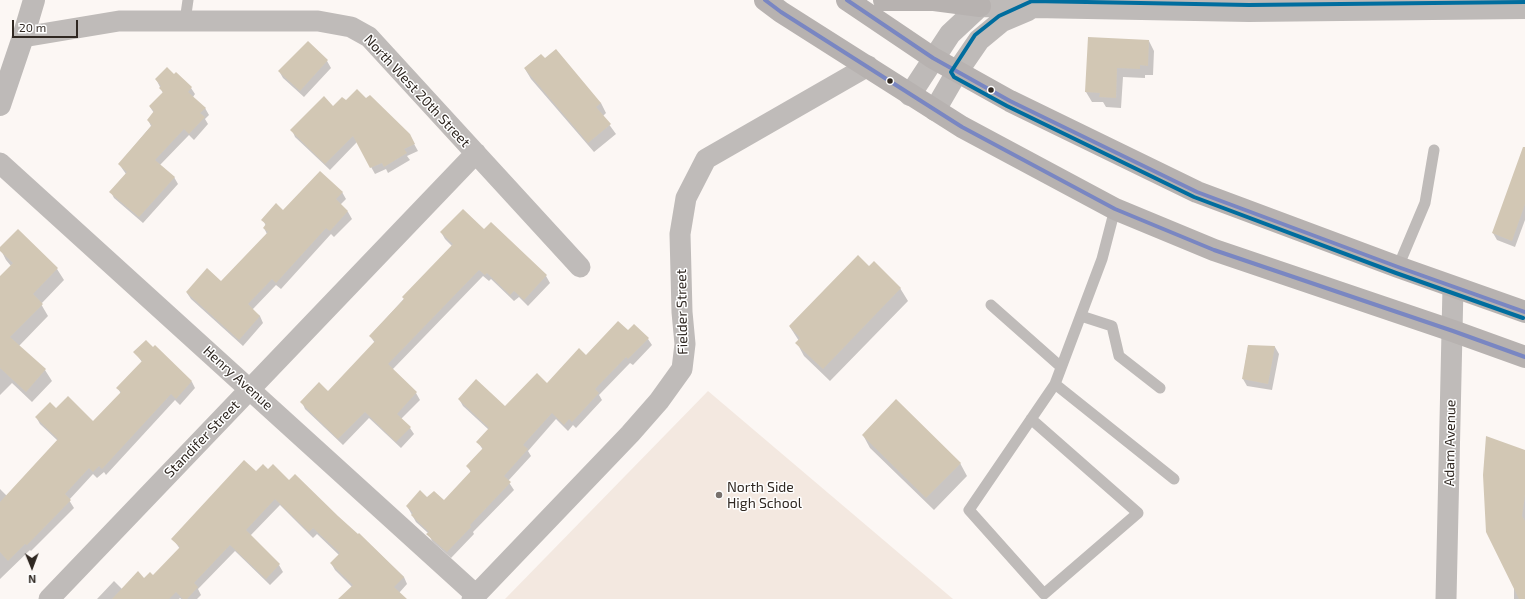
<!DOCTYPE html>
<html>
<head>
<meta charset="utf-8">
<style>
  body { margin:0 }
  #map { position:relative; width:1525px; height:599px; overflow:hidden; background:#fcf7f4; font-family:"Exo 2",sans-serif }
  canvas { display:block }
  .north { position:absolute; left:12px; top:547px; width:40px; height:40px; -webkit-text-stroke:3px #fff; paint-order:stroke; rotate:179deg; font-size:11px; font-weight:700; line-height:16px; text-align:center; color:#302822 }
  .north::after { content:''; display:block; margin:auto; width:14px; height:18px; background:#302822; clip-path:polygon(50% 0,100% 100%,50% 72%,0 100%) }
  .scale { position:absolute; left:12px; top:20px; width:66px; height:18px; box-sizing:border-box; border:2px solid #302822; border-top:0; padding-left:5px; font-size:12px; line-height:14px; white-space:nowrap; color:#302822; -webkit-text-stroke:3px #fff; paint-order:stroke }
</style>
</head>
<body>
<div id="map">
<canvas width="1525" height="599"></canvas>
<div class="north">N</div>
<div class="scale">20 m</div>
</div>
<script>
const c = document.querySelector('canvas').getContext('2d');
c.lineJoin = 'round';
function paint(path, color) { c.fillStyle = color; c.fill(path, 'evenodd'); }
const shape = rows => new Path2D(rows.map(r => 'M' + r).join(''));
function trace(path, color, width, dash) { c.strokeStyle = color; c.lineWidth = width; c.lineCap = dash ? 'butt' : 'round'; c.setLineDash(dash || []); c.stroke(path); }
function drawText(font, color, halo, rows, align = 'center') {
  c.font = font + ' "Exo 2",sans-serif'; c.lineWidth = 3; c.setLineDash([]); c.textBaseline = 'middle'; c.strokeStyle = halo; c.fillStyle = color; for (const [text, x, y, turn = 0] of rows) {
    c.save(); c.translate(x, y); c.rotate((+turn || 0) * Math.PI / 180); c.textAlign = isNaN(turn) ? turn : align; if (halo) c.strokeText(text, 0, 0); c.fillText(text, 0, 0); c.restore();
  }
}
paint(shape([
  [708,391,953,599,505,599]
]), '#f3e8e0');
paint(shape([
  [1149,41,1154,51,1153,75,1145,75,1145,78,1123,77,1121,108,1106,107,1103,102,1092,102,1086,92],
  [308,43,327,61,331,68,304,97,283,78,279,71],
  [525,69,601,103,606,113,603,116,616,134,594,152,531,79],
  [174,76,191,88,195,94,193,97,205,108,209,115,205,119,208,124,194,140,189,135,160,165,174,177,178,184,143,223,114,198,111,192,126,174,119,164,151,126,148,120,154,113,150,107,163,93,156,79],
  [333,108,413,142,418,151,407,156,410,160,388,173,386,169,375,174,357,142,330,170,295,137,292,130],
  [1525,175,1525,220,1515,247,1497,240,1493,233],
  [342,192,346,199,340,205,348,212,352,219,334,237,331,234,281,289,276,285,252,310,260,316,263,323,243,346,191,299,187,293,221,282,267,234,264,228,266,226,263,220,283,211],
  [491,224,546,276,550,283,528,306,519,297,514,301,491,279,489,281,483,276,392,370,416,393,420,400,401,419,410,428,414,434,401,448,369,418,343,445,305,409,302,402,328,392,375,343,370,336,452,246,445,239,441,232,485,230],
  [18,230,57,269,64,280,41,304,48,316,19,346,45,370,52,381,32,402,12,383,0,395,0,277,11,266,6,260,0,248],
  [869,267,900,288,908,301,830,381,804,356,797,343,799,341,790,327],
  [628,332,648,339,652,345,633,365,630,363,599,395,602,400,576,428,573,425,568,431,556,419,528,451,531,456,508,481,514,490,473,532,474,534,451,558,432,541,428,533,416,522,407,506,427,499,444,502,471,473,468,466,483,450,478,442,489,430,463,406,459,399,505,407,547,384,586,356],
  [1248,346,1275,347,1279,354,1272,390,1247,386,1243,379],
  [155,347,192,382,195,388,180,405,175,400,106,475,104,472,97,478,93,474,69,500,74,508,31,551,30,550,0,579,0,489,7,496,58,441,40,424,36,417,56,410,93,423,121,394,118,388,142,362,135,352,153,349],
  [863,435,960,463,967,476,934,510,870,448],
  [1525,451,1525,599,1514,599,1514,588],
  [268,471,289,481,358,535,359,534,404,577,407,584,399,593,404,599,339,599,352,587,335,570,331,563,339,555,317,534,313,538,280,505,250,536,279,565,283,572,270,585,235,551,198,589,201,595,197,599,181,599,180,598,179,599,97,599,114,581,122,589,153,576,180,549,173,539,256,472]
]), '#0003');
paint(shape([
  [1088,37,1149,40,1148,66,1140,65,1140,69,1117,68,1116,98,1099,97,1100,93,1085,92],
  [308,41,328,60,300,91,278,71],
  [556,49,601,103,596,107,611,124,588,143,524,68,541,54,545,58],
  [167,67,174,74,176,72,192,87,188,92,206,108,200,113,205,117,189,134,184,129,155,160,175,177,139,217,109,192,127,172,118,164,152,125,147,120,154,111,149,106,163,92,159,88,161,86,155,79],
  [357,89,366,98,370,95,410,134,415,144,404,149,407,153,384,167,382,163,370,168,353,136,325,164,290,130,324,96,333,106,342,97,346,100],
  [1523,147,1525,147,1525,204,1512,241,1492,233],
  [320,171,343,192,336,199,348,211,330,231,326,228,276,283,272,279,248,304,260,316,239,340,186,292,207,268,221,281,268,232,263,228,266,224,261,220,276,203,283,210],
  [463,209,484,229,491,222,547,275,524,300,514,291,510,295,487,273,485,275,479,270,388,364,417,392,397,414,411,427,396,442,365,412,338,439,300,402,319,382,328,391,375,341,369,336,404,299,402,297,453,244,440,232],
  [18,229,58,268,33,294,43,304,10,337,46,369,26,392,0,368,0,276,13,263,0,251,0,247],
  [858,255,869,266,874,261,901,288,823,369,795,343,800,338,789,326],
  [618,321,628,330,634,324,649,338,628,359,626,357,595,389,599,393,572,422,569,419,564,425,552,413,523,445,528,449,504,476,511,482,470,525,471,527,447,552,426,534,429,532,411,515,413,513,406,506,420,490,427,497,434,491,444,500,471,471,466,466,483,448,476,442,489,428,458,399,476,379,505,406,537,373,547,383,579,348,586,355],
  [146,340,153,347,155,345,192,381,176,399,171,394,102,469,99,466,93,472,89,468,65,494,71,500,27,545,25,544,8,561,0,552,0,502,58,439,35,417,50,402,56,408,68,396,93,421,121,392,116,388,142,361,133,352],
  [1248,345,1275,346,1268,384,1242,379],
  [896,399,961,463,926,498,862,435],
  [1486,436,1525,450,1525,495,1522,516,1525,521,1525,599,1519,599,1486,532,1483,475],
  [244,460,256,471,263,464,268,469,273,464,289,480,295,474,338,516,358,534,359,533,404,577,394,587,407,599,338,599,353,585,330,563,340,553,313,528,309,532,275,499,246,530,280,564,266,579,230,545,194,583,198,587,187,599,183,599,176,592,169,599,112,599,138,571,144,578,150,572,153,575,180,547,171,539]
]), '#d2c7b4');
trace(shape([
  [185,21,188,0],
  [1398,267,1425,203,1434,150],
  [991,305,1061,367],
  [1081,316,1112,326,1119,356,1160,388],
  [1055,384,1174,479],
  [1031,419,1138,513,1044,594,969,510,1055,384,1102,259,1115,209]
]), '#bfbbb9', 11);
trace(shape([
  [23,37,119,21,318,21,351,27,369,37,580,267],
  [0,163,476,595],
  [49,599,476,153],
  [472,599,630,434,659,401,682,369,685,344,682,312,680,234,686,198,706,159,868,66],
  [1446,599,1453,287]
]), '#bfbbb9', 21);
trace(shape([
  [910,95,950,34,980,6,1249,11,1525,8],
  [0,105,23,37,34,0],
  [935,110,957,72,979,40,1002,21,1028,10]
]), '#bebab8', 22);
trace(shape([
  [765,0,781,12,962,127,1115,209,1214,250,1453,331,1525,357],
  [847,0,933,58,1010,101,1197,192,1398,267,1525,312],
  [884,0,934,0,980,6]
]), '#b7b2b0', 22);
trace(shape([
  [765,0,781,12,962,127,1115,209,1214,250,1453,331,1525,357],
  [847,0,933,58,1010,101,1197,192,1398,267,1525,312]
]), '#7986c2', 4);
trace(shape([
  [1523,318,1396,273,1194,197,1007,106,954,77,951,72,975,35,999,16,1032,1,1249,5,1525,2]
]), '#006d9e', 4);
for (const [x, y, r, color] of [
  [890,81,3.5,"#302822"],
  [991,90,3.5,"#302822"],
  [719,495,4,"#77706c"]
]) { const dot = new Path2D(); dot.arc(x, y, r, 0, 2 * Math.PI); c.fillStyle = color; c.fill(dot); trace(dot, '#fff', 1.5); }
drawText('14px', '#302822', '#fff', [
  ["North West 20th Street",417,91,47],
  ["Fielder Street",682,312,-91],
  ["Henry Avenue",238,378,42],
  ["Standifer Street",202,439,-46],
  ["Adam Avenue",1450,443,-89]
]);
drawText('14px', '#302822', '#fff', [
  ["North Side",727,487],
  ["High School",727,503]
], 'left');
</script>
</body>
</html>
